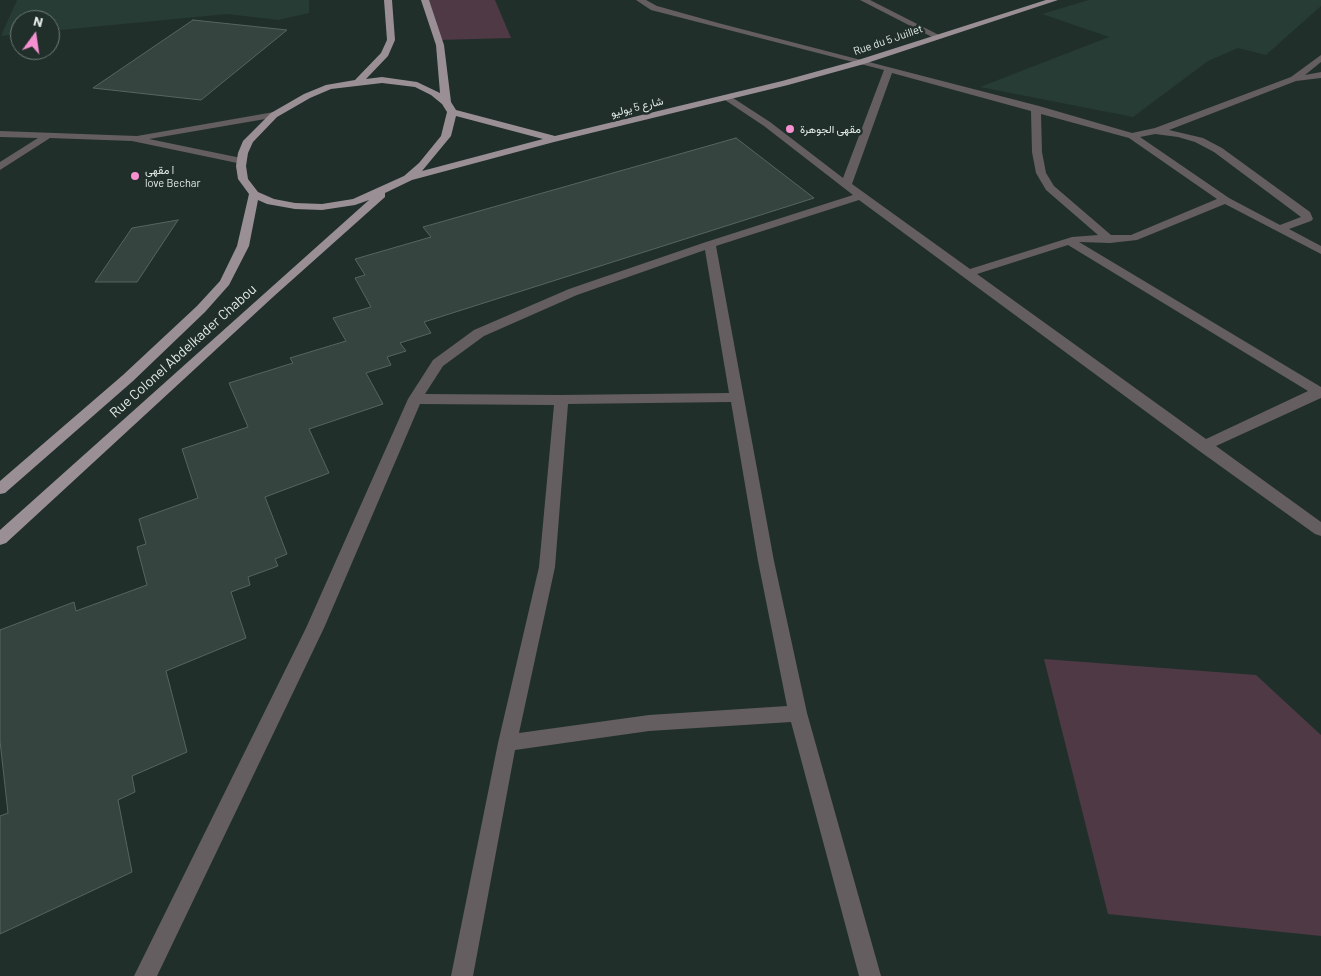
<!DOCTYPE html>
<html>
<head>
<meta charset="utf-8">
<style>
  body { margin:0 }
  #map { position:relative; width:1321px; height:976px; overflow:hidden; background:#212f2a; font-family:Barlow,sans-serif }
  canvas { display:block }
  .north { position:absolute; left:10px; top:10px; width:50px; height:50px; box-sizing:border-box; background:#212f2a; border:1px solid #6f7b76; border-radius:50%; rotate:14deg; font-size:14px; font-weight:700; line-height:20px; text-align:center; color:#e3ece8 }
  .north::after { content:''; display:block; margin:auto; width:18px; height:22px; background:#f690d0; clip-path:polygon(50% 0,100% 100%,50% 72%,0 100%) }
</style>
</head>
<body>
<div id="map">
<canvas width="1321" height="976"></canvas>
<div class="north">N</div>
</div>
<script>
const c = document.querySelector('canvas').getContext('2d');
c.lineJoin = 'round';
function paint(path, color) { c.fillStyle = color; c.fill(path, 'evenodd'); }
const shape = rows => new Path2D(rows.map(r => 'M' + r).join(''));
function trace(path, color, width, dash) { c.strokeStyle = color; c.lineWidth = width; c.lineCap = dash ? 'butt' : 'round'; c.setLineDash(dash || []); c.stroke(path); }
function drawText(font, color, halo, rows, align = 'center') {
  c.font = font + ' Barlow,Vazirmatn,sans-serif'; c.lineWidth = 5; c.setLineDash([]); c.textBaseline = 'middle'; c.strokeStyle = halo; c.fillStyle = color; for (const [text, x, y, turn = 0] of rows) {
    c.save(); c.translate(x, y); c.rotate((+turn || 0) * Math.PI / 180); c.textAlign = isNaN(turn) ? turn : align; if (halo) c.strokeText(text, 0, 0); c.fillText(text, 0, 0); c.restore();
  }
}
paint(shape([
  [17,0,309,0,309,13,278,20,227,14,50,31,50,20,20,20,20,34,1,36],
  [1089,0,1321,0,1321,6,1266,55,1238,48,1208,61,1133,117,980,87,1109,37,1042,14]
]), '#263c35');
paint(shape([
  [425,0,495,0,511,38,438,40],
  [1044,659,1256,675,1321,735,1321,936,1108,914]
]), '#4e3945');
const building = shape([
  [193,20,287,30,201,100,93,88,193,20],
  [736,138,814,198,424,322,431,333,400,343,406,351,387,357,391,365,366,373,383,404,309,429,329,473,265,497,287,554,275,559,278,566,248,577,250,585,231,592,246,638,166,671,187,752,132,776,135,792,118,800,132,872,0,934,0,816,8,813,0,741,0,630,74,602,76,611,147,585,137,547,146,544,139,519,198,498,182,449,248,427,229,383,293,363,290,358,346,341,333,318,371,307,355,278,365,275,355,259,431,237,423,227,736,138],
  [178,220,137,282,95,282,132,228,178,220]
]);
paint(building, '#35443f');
trace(building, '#55655f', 1);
paint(shape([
  [636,0,646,0,657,6,718,23,1039,106,1132,133,1155,128,1291,77,1321,55,1321,62,1305,75,1321,72,1321,78,1296,81,1169,130,1203,138,1222,148,1310,212,1313,219,1311,221,1289,229,1321,246,1321,254,1225,204,1137,240,1110,243,1079,242,1321,387,1321,398,1216,446,1321,522,1321,536,1315,534,1198,450,859,200,716,246,774,561,807,713,881,976,859,976,791,722,649,731,515,750,473,976,451,976,498,743,539,567,554,405,420,404,324,628,157,976,134,976,306,628,408,399,433,360,474,330,569,289,706,242,853,195,764,126,722,98,724,96,730,96,770,122,843,178,884,70,651,10,636,0],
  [892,73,1031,111,1032,152,1036,173,1046,190,1098,235,1072,237,970,269,852,184,892,73],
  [1041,114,1129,138,1217,199,1131,235,1111,235,1054,186,1046,173,1042,152,1041,114],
  [1155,134,1178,137,1195,142,1214,152,1301,217,1280,225,1229,198,1140,137,1155,134],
  [1068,245,1308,391,1206,439,977,274,1068,245],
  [705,250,729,393,561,395,425,394,443,366,484,336,577,295,705,250],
  [731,402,758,561,787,706,649,715,519,733,555,567,568,404,731,402],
  [860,0,870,0,941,36,934,38,860,0],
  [274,112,277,113,277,117,149,139,246,159,246,163,242,164,132,141,50,138,0,170,0,162,38,138,0,137,0,131,137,136,274,112]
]), '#645e61');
paint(shape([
  [384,0,392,0,395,40,388,56,366,79,382,77,417,82,440,93,436,45,421,0,429,0,444,45,451,102,456,110,555,136,782,81,858,60,1046,0,1058,0,864,64,788,85,554,142,412,180,385,193,385,197,273,297,6,543,0,545,0,530,369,200,355,205,322,210,295,209,267,204,258,200,249,246,229,285,205,312,133,381,5,493,0,494,0,481,123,375,197,306,220,281,237,246,249,194,238,179,236,166,238,153,243,141,271,113,304,94,326,85,355,80,381,53,387,40,384,0],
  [382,83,415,87,431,95,442,104,447,112,441,136,419,163,404,176,353,199,322,204,295,203,274,199,258,192,248,179,246,166,248,153,253,142,277,117,310,98,331,89,382,83],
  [456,116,543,139,422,171,451,136,456,116]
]), '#9b8f96');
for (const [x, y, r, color] of [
  [790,129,5,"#f690d0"],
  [135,176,5,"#f690d0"]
]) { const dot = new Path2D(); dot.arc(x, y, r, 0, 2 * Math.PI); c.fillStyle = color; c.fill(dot); trace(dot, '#212f2a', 2); }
drawText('11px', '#e3ece8', '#212f2a', [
  ["Rue du 5 Juillet",888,40,-19],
  ["شارع 5 يوليو",637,107,-14]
]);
drawText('11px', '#e3ece8', '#212f2a', [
  ["مقهى الجوهرة",800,129],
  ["مقهى I",145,170],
  ["love Bechar",145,183]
], 'left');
drawText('14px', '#e3ece8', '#212f2a', [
  ["Rue Colonel Abdelkader Chabou",183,351,-42]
]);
</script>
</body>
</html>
